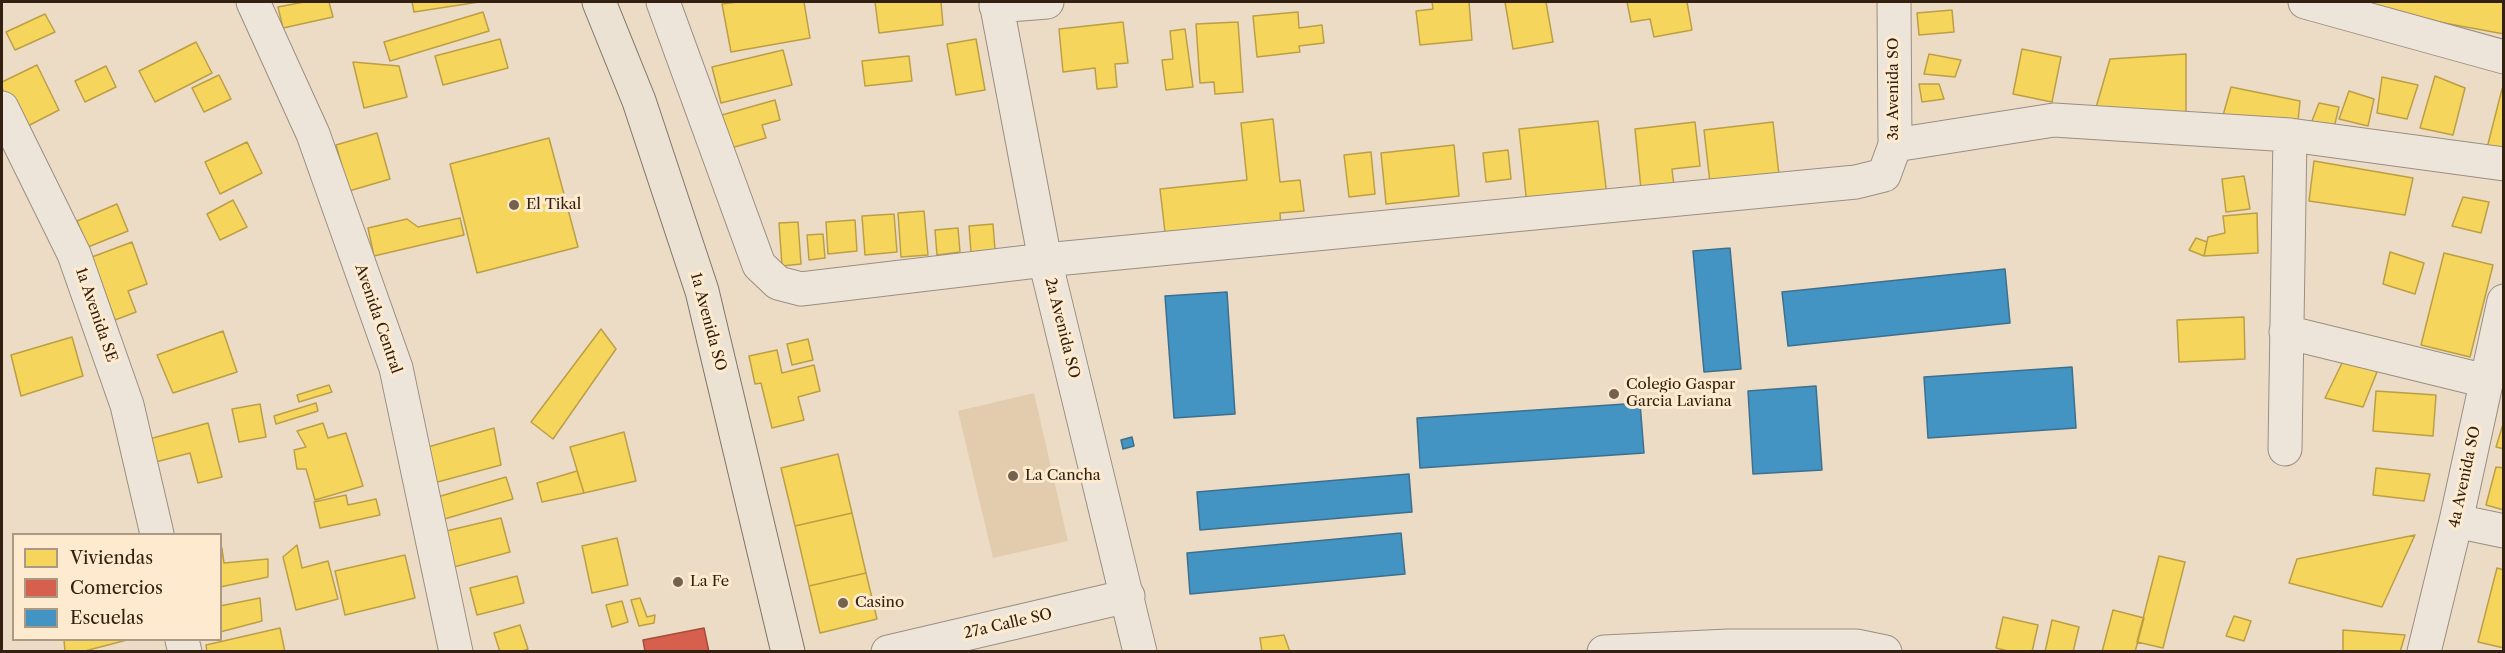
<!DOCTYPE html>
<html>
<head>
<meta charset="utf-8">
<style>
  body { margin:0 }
  #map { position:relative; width:2505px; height:653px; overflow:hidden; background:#ecdcc5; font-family:"Libre Caslon Text",serif }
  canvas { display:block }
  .frame { position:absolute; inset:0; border:3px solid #332010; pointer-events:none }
  .legend { position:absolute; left:12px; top:533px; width:210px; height:108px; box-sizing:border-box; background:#fdeacf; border:2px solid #ac9983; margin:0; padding:8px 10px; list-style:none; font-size:18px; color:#332010 }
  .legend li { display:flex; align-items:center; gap:12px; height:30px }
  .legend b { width:30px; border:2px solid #ac9983 }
</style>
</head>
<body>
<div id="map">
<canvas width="2505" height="653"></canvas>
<div class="frame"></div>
<ul class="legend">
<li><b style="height:16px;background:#f6d55c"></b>Viviendas</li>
<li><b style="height:16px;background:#d6604d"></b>Comercios</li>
<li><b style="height:16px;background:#4393c3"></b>Escuelas</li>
</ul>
</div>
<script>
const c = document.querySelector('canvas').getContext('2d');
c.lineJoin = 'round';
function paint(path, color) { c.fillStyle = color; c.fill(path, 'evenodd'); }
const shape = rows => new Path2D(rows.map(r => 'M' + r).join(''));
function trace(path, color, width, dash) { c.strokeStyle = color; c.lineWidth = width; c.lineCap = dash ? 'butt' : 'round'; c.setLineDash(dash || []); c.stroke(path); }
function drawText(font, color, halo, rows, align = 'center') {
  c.font = font + ' "Libre Caslon Text",serif'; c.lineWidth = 6; c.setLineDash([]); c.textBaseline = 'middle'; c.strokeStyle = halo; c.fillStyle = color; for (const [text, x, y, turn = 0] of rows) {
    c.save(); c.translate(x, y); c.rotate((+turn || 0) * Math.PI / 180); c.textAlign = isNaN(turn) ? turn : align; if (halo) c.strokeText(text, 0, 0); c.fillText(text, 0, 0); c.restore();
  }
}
paint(shape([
  [1034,393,1068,541,993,558,958,411]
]), '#e2ccad');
const homes = shape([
  [304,2,329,2,333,17,283,28,278,7,304,2],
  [412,2,479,2,414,12,412,2],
  [738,2,804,2,810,38,731,52,722,4,738,2],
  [875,2,941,2,943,25,879,33,875,2],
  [1432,2,1469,2,1472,40,1420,45,1416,11,1433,9,1432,2],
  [1505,2,1546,2,1553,42,1513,49,1505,2],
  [1627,2,1687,2,1692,30,1654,37,1650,19,1631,22,1627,2],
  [2370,2,2504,2,2504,34,2368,9,2370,2],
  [1952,10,1954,32,1919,35,1917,13,1952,10],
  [483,12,489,31,390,61,384,42,483,12],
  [1298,12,1299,28,1322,25,1324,43,1299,46,1300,52,1257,57,1253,16,1298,12],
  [45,14,55,32,15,50,6,32,45,14],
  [1123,22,1128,63,1115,64,1117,87,1097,89,1095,68,1063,72,1059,29,1123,22],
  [1238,22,1243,92,1215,94,1214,82,1200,83,1196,24,1238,22],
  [1185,29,1193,87,1166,90,1162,60,1173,59,1170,31,1185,29],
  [500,39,508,68,443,85,435,56,500,39],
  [976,39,985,90,956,95,947,44,976,39],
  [196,42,212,73,155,102,139,71,196,42],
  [2022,49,2061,57,2052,102,2013,94,2022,49],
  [783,50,792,85,721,103,712,67,783,50],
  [1929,54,1961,60,1955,77,1924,74,1929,54],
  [2186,54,2186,118,2093,118,2110,59,2186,54],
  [909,56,912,81,865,86,862,61,909,56],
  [353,62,399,66,407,97,364,108,353,62],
  [37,65,59,110,22,129,2,88,2,82,37,65],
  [106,66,116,87,85,102,75,81,106,66],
  [219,75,231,99,204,112,192,88,219,75],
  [2435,76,2465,88,2453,135,2420,128,2435,76],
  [2382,77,2418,85,2407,119,2377,113,2382,77],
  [1919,84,1939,84,1944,99,1922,102,1919,84],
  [2231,87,2300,101,2297,131,2222,119,2231,87],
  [2502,89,2504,89,2504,152,2487,148,2502,89],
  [2349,91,2374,99,2368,126,2339,119,2349,91],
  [775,100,780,120,762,125,766,138,731,148,722,115,775,100],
  [2319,103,2339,107,2332,136,2308,131,2319,103],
  [1273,119,1280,182,1300,180,1304,211,1280,213,1281,228,1166,241,1160,189,1247,180,1241,123,1273,119],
  [1598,121,1607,196,1527,205,1519,129,1598,121],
  [1695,122,1700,166,1672,169,1674,186,1641,189,1635,129,1695,122],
  [1773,122,1779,175,1710,183,1704,130,1773,122],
  [377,133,390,179,349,191,336,145,377,133],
  [549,138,578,247,477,273,450,164,549,138],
  [247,142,262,173,220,194,205,162,247,142],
  [1454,145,1459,196,1386,204,1381,153,1454,145],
  [1508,150,1511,179,1486,182,1483,153,1508,150],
  [1371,152,1375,194,1349,197,1344,155,1371,152],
  [2314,161,2413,178,2405,215,2309,201,2314,161],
  [2244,176,2250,209,2226,212,2222,179,2244,176],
  [2463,197,2489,202,2481,233,2452,226,2463,197],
  [233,200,247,227,220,240,207,214,233,200],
  [117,204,128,231,88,247,77,221,117,204],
  [924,211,928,255,901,257,898,213,924,211],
  [2257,213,2258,253,2204,256,2208,237,2225,233,2223,216,2257,213],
  [894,214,897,252,865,255,862,216,894,214],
  [460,218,464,235,374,256,368,228,407,219,418,227,460,218],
  [855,220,857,251,828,254,826,222,855,220],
  [798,222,801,264,782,266,779,223,798,222],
  [993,224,995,250,971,252,969,226,993,224],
  [958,228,960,252,937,255,935,230,958,228],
  [823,234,825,258,809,260,807,235,823,234],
  [2196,238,2207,242,2204,256,2189,250,2196,238],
  [132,242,147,284,128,291,136,312,115,320,92,257,132,242],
  [2390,252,2424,263,2415,294,2383,284,2390,252],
  [2444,253,2493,265,2470,357,2421,345,2444,253],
  [2244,317,2245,359,2179,362,2177,320,2244,317],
  [601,329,616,349,553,439,531,422,601,329],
  [223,331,237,372,173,393,157,355,223,331],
  [72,337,83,376,21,396,11,355,72,337],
  [808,339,813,360,792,365,787,344,808,339],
  [777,350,782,373,814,365,820,391,798,397,804,420,772,428,761,383,755,384,749,356,777,350],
  [2344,359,2379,367,2363,407,2325,398,2344,359],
  [329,385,332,392,299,402,297,395,329,385],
  [2376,391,2436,395,2433,436,2373,431,2376,391],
  [316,403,318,411,276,424,274,416,316,403],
  [260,404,266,437,239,442,232,409,260,404],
  [2504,421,2504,449,2496,447,2504,421],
  [208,423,222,477,198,483,190,453,148,464,142,441,208,423],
  [323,423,328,438,346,433,363,486,315,500,306,469,297,469,294,450,306,447,297,431,323,423],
  [494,428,501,465,430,484,428,447,494,428],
  [624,432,636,481,584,493,570,447,624,432],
  [838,454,852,513,795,526,781,468,838,454],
  [2496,467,2504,468,2504,510,2486,505,2496,467],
  [2376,468,2430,474,2424,501,2373,495,2376,468],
  [577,471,584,493,542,502,537,483,577,471],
  [506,477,513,499,441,520,434,498,506,477],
  [346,495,348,505,376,499,380,515,320,528,314,502,346,495],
  [852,513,866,573,809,586,795,526,852,513],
  [501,518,510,552,450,568,442,532,501,518],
  [2415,535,2382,607,2289,583,2297,559,2415,535],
  [617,538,628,585,592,593,582,546,617,538],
  [297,545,302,568,328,561,338,599,296,610,283,557,297,545],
  [222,548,224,563,268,559,268,577,220,587,222,548],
  [405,555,415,598,345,615,335,571,405,555],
  [2159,556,2185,562,2163,648,2137,642,2159,556],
  [2497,568,2504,570,2504,648,2478,642,2497,568],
  [866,573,877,619,820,633,809,586,866,573],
  [517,576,524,603,477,615,470,588,517,576],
  [260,598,262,621,220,632,220,606,260,598],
  [640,598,647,617,655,615,654,623,639,626,631,600,640,598],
  [622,601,628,622,612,627,606,605,622,601],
  [2113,610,2144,618,2135,652,2102,652,2113,610],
  [2234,616,2251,621,2244,641,2226,636,2234,616],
  [2003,617,2038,625,2032,652,2012,652,1996,648,2003,617],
  [2052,620,2079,627,2073,652,2045,652,2052,620],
  [520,625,528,649,520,652,500,652,494,633,520,625],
  [280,628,285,652,207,652,206,645,280,628],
  [2343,630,2405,635,2400,652,2343,652,2343,630],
  [1284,635,1290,652,1262,652,1260,638,1284,635],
  [64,640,127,640,81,652,65,652,64,640]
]);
paint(homes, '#f6d55c');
trace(homes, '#bc9f45', 1.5);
const shops = shape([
  [704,628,709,652,645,652,643,640,704,628]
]);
paint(shops, '#d6604d');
trace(shops, '#a54d3b', 1.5);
const schools = shape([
  [1730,248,1741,369,1704,372,1693,251,1730,248],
  [2005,269,2010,323,1788,346,1782,292,2005,269],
  [1227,292,1235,414,1174,418,1165,296,1227,292],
  [2072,367,2076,428,1928,438,1924,377,2072,367],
  [1816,386,1822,470,1753,474,1748,391,1816,386],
  [1640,403,1644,453,1420,468,1417,418,1640,403],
  [1132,437,1134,446,1123,449,1121,440,1132,437],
  [1409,474,1412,512,1200,530,1197,492,1409,474],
  [1401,533,1405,574,1190,594,1187,553,1401,533]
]);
paint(schools, '#4393c3');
trace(schools, '#3e708d', 1.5);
const minor = shape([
  [253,2,313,134,396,368,456,652],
  [663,2,759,265,778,283,801,289,1045,260,1856,182,1884,175,1895,145,1894,2],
  [996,2,1045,260,1140,652],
  [2305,2,2504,57],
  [996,6,1047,2],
  [2,108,74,254,127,405,157,534],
  [1895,145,2054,120,2290,135,2504,164],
  [2286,332,2486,381],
  [2285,449,2290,135],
  [2456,521,2504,531],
  [182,640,185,652],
  [888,652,1128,596],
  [1604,652,1728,646,1856,646,1885,652],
  [2424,652,2456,521,2504,301]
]);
const highway = shape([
  [599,2,639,101,702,291,788,652]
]);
trace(minor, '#9a8e80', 35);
trace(highway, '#807568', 35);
trace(minor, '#eee5da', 33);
trace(highway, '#ebe2d4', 33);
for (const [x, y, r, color] of [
  [514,205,6,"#74624f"],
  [1614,394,6,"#74624f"],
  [1013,476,6,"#74624f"],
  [678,582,6,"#74624f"],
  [843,603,6,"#74624f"]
]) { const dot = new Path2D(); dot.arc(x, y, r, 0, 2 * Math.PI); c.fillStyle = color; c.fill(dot); trace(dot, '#fdeacf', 2); }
drawText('15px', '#332010', '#fdeacf', [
  ["3a Avenida SO",1894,89,-90],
  ["1a Avenida SE",96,315,71],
  ["Avenida Central",378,319,71],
  ["1a Avenida SO",708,322,75],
  ["2a Avenida SO",1062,328,76],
  ["4a Avenida SO",2465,477,-78],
  ["27a Calle SO",1008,624,-13]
]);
drawText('15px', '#332010', '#fdeacf', [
  ["El Tikal",526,205],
  ["Colegio Gaspar",1626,385],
  ["Garcia Laviana",1626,402],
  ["La Cancha",1025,476],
  ["La Fe",690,582],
  ["Casino",855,603]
], 'left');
</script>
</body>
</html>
